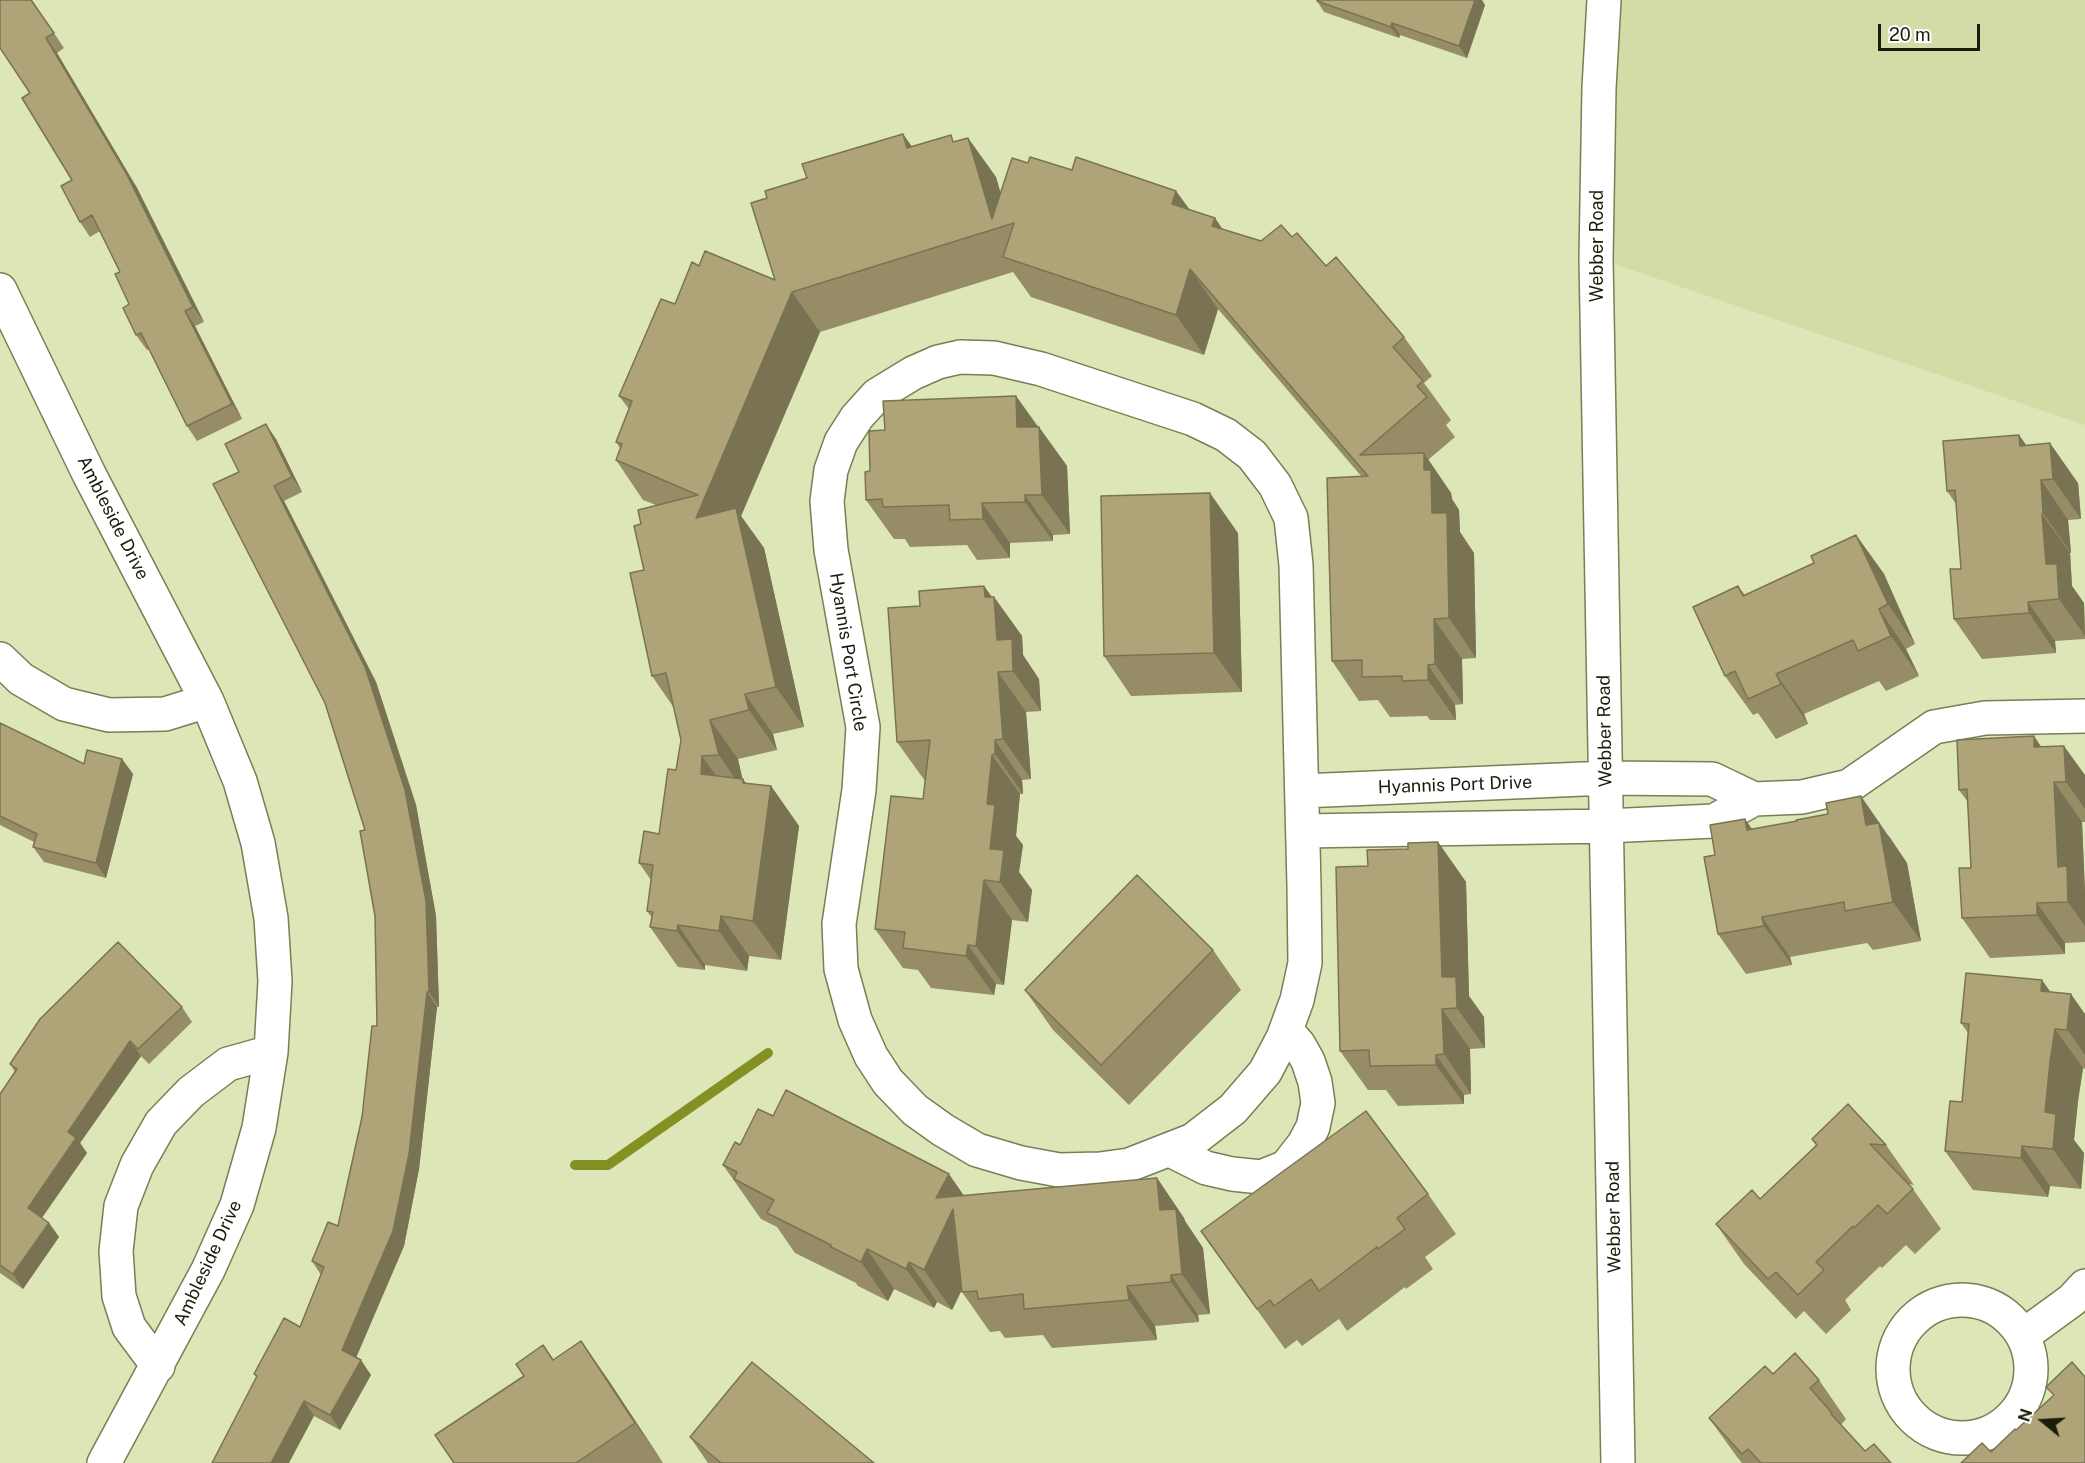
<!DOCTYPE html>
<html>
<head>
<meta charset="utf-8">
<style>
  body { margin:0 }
  #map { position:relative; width:2085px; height:1463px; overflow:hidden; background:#dde6b7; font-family:"Public Sans",sans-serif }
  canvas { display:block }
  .north { position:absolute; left:2013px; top:1391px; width:60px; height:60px; -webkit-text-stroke:4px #fff; paint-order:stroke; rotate:288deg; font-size:16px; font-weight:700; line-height:24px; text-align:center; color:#1b1d0c }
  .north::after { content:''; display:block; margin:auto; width:21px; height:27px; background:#1b1d0c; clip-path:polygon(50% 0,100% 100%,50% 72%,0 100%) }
  .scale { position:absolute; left:1878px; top:24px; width:102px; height:27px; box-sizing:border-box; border:3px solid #1b1d0c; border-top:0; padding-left:8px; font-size:18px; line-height:21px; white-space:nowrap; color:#1b1d0c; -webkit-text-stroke:4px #fff; paint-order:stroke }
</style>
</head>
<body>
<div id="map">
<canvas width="2085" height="1463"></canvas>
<div class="north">N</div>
<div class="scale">20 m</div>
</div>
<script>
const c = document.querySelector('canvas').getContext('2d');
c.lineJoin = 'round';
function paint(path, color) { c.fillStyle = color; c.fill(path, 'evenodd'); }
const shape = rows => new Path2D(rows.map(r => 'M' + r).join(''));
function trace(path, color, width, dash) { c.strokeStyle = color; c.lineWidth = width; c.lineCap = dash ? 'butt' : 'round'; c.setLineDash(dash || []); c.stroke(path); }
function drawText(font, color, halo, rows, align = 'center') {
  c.font = font + ' "Public Sans",sans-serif'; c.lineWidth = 6; c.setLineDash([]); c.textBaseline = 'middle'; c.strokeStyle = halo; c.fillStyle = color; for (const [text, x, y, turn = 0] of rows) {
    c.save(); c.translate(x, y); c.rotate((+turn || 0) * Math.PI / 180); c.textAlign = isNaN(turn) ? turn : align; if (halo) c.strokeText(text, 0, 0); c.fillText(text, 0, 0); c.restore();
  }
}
paint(shape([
  [1616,0,2085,0,2085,425,1611,263]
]), '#d3dca6');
trace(shape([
  [575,1165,608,1165,768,1053]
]), '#859024', 10);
const minor = shape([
  [1604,0,1599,88,1596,258,1618,1463],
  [0,290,89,474,207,701,240,781,258,843,271,918,275,981,271,1052,259,1128,237,1205,208,1270,104,1463],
  [960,357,994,358,1041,369,1193,419,1226,435,1252,455,1275,485,1291,518,1296,565,1304,886,1305,963,1297,1000,1283,1038,1265,1072,1233,1109,1193,1140,1129,1165,1100,1169,1059,1170,1021,1163,977,1150,943,1130,915,1110,888,1082,871,1056,855,1020,841,969,839,924,859,790,863,727,831,550,827,501,831,470,841,442,857,417,877,395,913,373,938,362,960,357],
  [0,659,21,679,64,704,109,715,165,714,207,701],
  [1302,791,1607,778,1712,779,1754,799],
  [1303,831,1606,826,1714,821,1754,799,1802,797,1849,786,1934,727,1985,718,2085,716],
  [1170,1150,1206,1168,1232,1174,1261,1177,1286,1167,1304,1144,1313,1127,1318,1103,1315,1082,1308,1061,1299,1045,1286,1030],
  '1893 1369a69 69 0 1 1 138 0a69 69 0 1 1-138 0Z',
  [2024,1335,2072,1300,2085,1286],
  [158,1366,129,1327,119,1296,116,1251,121,1206,137,1165,161,1123,191,1092,228,1064,271,1052]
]);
trace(minor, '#787f54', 36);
trace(minor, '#fff', 33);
paint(shape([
  [32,0,64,48,57,53,137,188,204,322,195,326,242,419,197,441,187,426,149,349,147,350,136,335,129,304,120,272,100,231,90,237,80,222,72,180,30,93],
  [1317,1,1485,5,1467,58,1400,35,1399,38,1324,12],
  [903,134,912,147,956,142,968,138,996,177,1000,194,1028,163,1072,170,1176,191,1190,210,1215,218,1222,229,1261,241,1292,237,1326,266,1404,337,1432,376,1424,383,1451,420,1446,425,1455,437,1428,460,1451,493,1452,499,1459,510,1460,532,1474,553,1476,658,1462,659,1463,704,1455,705,1456,720,1430,720,1427,716,1390,717,1378,700,1359,701,1332,661,1362,477,1218,309,1204,355,1031,297,1013,272,820,332,741,516,764,548,804,727,773,734,777,750,738,759,742,779,746,783,771,786,799,826,781,960,749,956,747,971,705,965,705,970,678,967,650,927,652,918,647,911,651,880,639,863,659,834,676,770,681,740,674,708,652,676,641,524,656,505,643,500,616,460,620,448,616,442,629,409,619,396,675,304,699,266,775,280,767,198,807,178],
  [1016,396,1067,466,1070,534,1053,535,1053,541,1010,543,1010,558,977,560,967,545,910,547,905,539,894,539,866,500,870,471,885,430],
  [2019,435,2026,445,2078,483,2081,519,2068,520,2071,553,2070,553,2072,586,2084,603,2085,639,2055,641,2056,653,1982,659,1954,619,1961,569,1956,504,1947,491],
  [276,439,302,492,284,501,376,682,416,805,436,916,439,1007,437,1007,419,1169,404,1246,356,1357,371,1375,340,1430,314,1416,256,1377,254,1374,300,1327,321,1275,312,1261,338,1226,362,1117,377,1026,375,916,365,830,325,703,239,472],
  [1238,533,1242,692,1131,696,1104,656],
  [1856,535,1884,574,1915,644,1906,649,1919,676,1886,691,1879,681,1804,714,1808,724,1776,739,1758,713,1753,715,1725,676,1738,586,1745,595,1814,563],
  [984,586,992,597,994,597,1022,636,1023,655,1039,679,1041,711,1026,712,1031,779,1022,780,1023,794,1020,794,1016,836,1023,845,1019,872,1032,890,1028,922,1012,920,1004,985,996,984,994,995,931,988,918,970,903,968,875,929,923,799,925,781,897,742,920,606],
  [0,723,84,764,122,759,133,774,106,878,44,862,33,847,34,842,0,825],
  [2041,747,2085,775,2085,822,2082,822,2085,892,2085,942,2065,943,2065,954,1990,958,1962,918,1971,868,1968,802,1959,790],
  [1752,829,1889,836,1907,863,1921,941,1873,950,1867,943,1790,957,1792,965,1746,974,1718,934],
  [1438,842,1466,882,1469,996,1484,1017,1485,1048,1470,1049,1471,1094,1464,1095,1464,1104,1398,1106,1386,1090,1368,1090,1340,1051,1368,866,1408,849],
  [1213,950,1241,990,1129,1105,1053,1030,1025,990],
  [2050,992,2085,1014,2085,1069,2083,1068,2078,1101,2074,1140,2084,1153,2081,1189,2050,1186,2048,1197,1973,1190,1945,1151,1962,1102,1968,1033,1961,1023],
  [182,1007,192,1022,149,1064,141,1056,80,1143,87,1153,42,1218,49,1223,59,1237,23,1289,0,1273,0,1094,15,1072,10,1064],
  [773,1116,964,1196,1157,1178,1184,1218,1185,1221,1203,1248,1210,1314,1198,1315,1199,1322,1155,1326,1157,1340,1052,1348,1043,1335,1005,1338,1000,1331,990,1332,962,1292,962,1290,952,1310,937,1302,934,1308,894,1289,888,1301,858,1286,856,1283,795,1253,777,1227,761,1219,723,1165,740,1145],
  [1812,1139,1886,1145,1914,1185,1908,1184,1913,1189,1941,1229,1915,1254,1906,1245,1882,1268,1880,1266,1845,1300,1851,1310,1826,1334,1804,1311,1796,1319,1744,1264,1716,1224,1760,1199,1816,1145],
  [1428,1194,1456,1234,1425,1257,1433,1269,1406,1289,1405,1287,1347,1331,1339,1319,1302,1346,1297,1340,1285,1349,1201,1231],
  [581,1341,609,1381,663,1463,454,1463,553,1360],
  [1773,1374,1819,1380,1846,1419,1841,1425,1865,1451,1891,1463,1742,1463,1737,1457,1709,1418],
  [690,1437,874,1463,708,1463]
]), '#968d66');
paint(shape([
  [1475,0,1482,0,1485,5,1467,58,1459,46],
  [1392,23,1400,35,1399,38,1391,27],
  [46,38,57,53,137,188,204,322,193,307],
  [903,134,931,174,907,148],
  [968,138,996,177,1010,225,992,219],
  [1176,191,1204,230,1172,204],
  [1215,218,1242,258,1212,226],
  [1190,269,1218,309,1204,355,1176,315],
  [792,292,820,332,741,516,764,548,804,727,776,687,696,518],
  [185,311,195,326,242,419,232,404],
  [1016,396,1039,429,1039,427,1067,466,1070,534,1042,495,1017,427],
  [266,424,276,439,302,492,292,477],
  [2019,435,2047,475,2020,446],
  [2050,443,2078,483,2081,519,2053,479],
  [1424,453,1451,493,1452,499,1459,510,1460,532,1474,553,1476,658,1449,618,1432,513,1424,470],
  [2041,480,2068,520,2071,553,2043,513],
  [274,486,284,501,376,682,416,805,436,916,439,1007,429,992],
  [1210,493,1238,533,1242,692,1214,653],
  [1025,495,1053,535,1053,541,1025,502],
  [982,503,1010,543,1010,558,983,519],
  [2042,514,2070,553,2072,586,2084,603,2085,636,2059,599,2046,564],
  [1856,535,1884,574,1915,644,1888,604],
  [984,586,994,600,994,597,1022,636,1023,655,1039,679,1041,711,1013,671,997,640,985,597],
  [2028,602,2055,641,2056,653,2029,613],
  [1879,609,1906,649,1919,676,1891,636],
  [1434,619,1462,659,1463,704,1435,664],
  [1428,665,1455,705,1456,720,1428,680],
  [998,672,1026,712,1031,779,1003,739],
  [1776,674,1804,714,1808,724,1781,684],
  [745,694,773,734,777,750,749,710],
  [710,720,738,759,743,781,743,779,767,814,771,786,799,826,781,960,753,921,746,795,719,755],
  [2034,736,2061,776,2034,747],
  [995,740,1022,780,1023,794,995,754],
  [2064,746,2085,775,2085,809,2066,782],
  [992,755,1020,794,1016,836,1023,845,1019,872,1032,890,1028,922,1000,882,990,849,987,804],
  [702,756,730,796,701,774],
  [122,759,133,774,106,878,96,863],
  [2054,782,2082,822,2085,892,2085,926,2068,902,2058,867],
  [1861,796,1907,863,1921,941,1893,902,1866,825],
  [1745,819,1773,859,1747,830],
  [1438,842,1466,882,1469,996,1484,1017,1485,1048,1457,1008,1442,977],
  [984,880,1012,920,1004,985,976,946],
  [2037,903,2065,943,2065,954,2037,915],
  [721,916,749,956,747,971,719,931],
  [1762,917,1790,957,1792,965,1764,926],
  [678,925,705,965,705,970,677,931],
  [968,945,996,984,994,995,966,956],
  [2042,980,2069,1018,2071,994,2085,1014,2085,1055,2041,991],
  [427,992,437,1007,419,1169,404,1246,353,1365,342,1350],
  [1442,1009,1470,1049,1471,1094,1444,1054],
  [2055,1029,2083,1068,2078,1101,2074,1140,2084,1153,2081,1189,2053,1149,2045,1112,2050,1062],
  [130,1041,141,1056,80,1143,87,1153,38,1223,28,1208,68,1132],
  [1436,1055,1464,1095,1464,1104,1436,1065],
  [2022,1146,2050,1186,2048,1197,2021,1158],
  [949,1174,976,1213,981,1249,952,1310,924,1270,936,1198],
  [1157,1178,1184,1218,1185,1221,1203,1248,1210,1314,1182,1274,1160,1210],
  [49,1223,59,1237,23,1289,13,1274],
  [867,1249,894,1289,888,1301,861,1262],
  [909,1262,937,1302,934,1308,906,1269],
  [1171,1275,1198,1315,1199,1322,1171,1282],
  [1127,1286,1155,1326,1157,1340,1129,1300],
  [581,1341,609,1381,663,1463,635,1423],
  [361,1360,371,1375,340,1430,330,1415],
  [304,1401,314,1416,289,1463,271,1463]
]), '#7a7353');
const building = shape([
  [0,0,31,0,54,33,46,38,126,173,193,307,185,311,232,404,187,426,141,333,136,335,123,308,129,304,115,274,120,272,92,215,80,222,61,186,72,180,22,98,30,93,0,48,0,0],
  [1317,0,1475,0,1459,46,1392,23,1391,27,1317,1,1317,0],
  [903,134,907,148,951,135,953,142,968,138,992,219,1012,158,1028,163,1030,157,1072,170,1076,157,1176,191,1172,204,1215,218,1212,226,1261,241,1281,225,1292,237,1297,233,1326,266,1336,257,1404,337,1393,347,1423,381,1417,386,1427,397,1360,455,1424,453,1424,470,1431,470,1432,513,1447,513,1449,618,1434,619,1435,664,1428,665,1428,680,1402,681,1402,676,1362,677,1362,660,1332,661,1327,478,1368,476,1190,269,1176,315,1003,257,1014,223,792,292,696,518,736,508,776,687,745,694,749,710,710,720,719,755,702,756,701,774,743,779,743,783,771,786,753,921,721,916,719,931,678,925,677,931,650,927,653,912,647,911,653,865,639,863,644,831,659,834,668,769,676,770,681,740,666,673,652,676,630,573,644,570,634,526,641,524,638,510,698,495,616,460,622,444,616,442,632,401,619,396,661,299,675,304,692,262,699,266,705,251,775,280,751,203,767,198,765,191,807,178,802,164,903,134],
  [1016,396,1017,427,1039,427,1042,495,1025,495,1025,502,982,503,983,519,950,520,949,505,883,507,882,499,866,500,865,472,870,471,869,431,885,430,883,401,1016,396],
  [266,424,292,477,274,486,365,667,405,790,426,901,429,992,427,992,409,1154,393,1231,342,1350,361,1360,330,1415,304,1401,271,1463,212,1463,257,1376,254,1374,284,1318,300,1327,324,1267,312,1261,328,1222,338,1226,362,1117,372,1026,377,1026,375,916,360,831,365,830,325,703,213,484,239,472,225,444,266,424],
  [2019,435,2020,446,2050,443,2053,479,2041,480,2043,513,2042,514,2046,564,2057,564,2059,599,2028,602,2029,613,1954,619,1950,569,1961,569,1955,490,1947,491,1943,441,2019,435],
  [1210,493,1214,653,1104,656,1101,496,1210,493],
  [1856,535,1888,604,1879,609,1891,636,1858,651,1853,640,1776,674,1781,684,1748,699,1735,671,1725,676,1693,607,1738,586,1743,596,1814,563,1811,556,1856,535],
  [984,586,985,597,994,597,997,640,1012,639,1013,671,998,672,1003,739,995,740,995,754,992,755,987,804,995,805,990,849,1004,850,1000,882,984,880,976,946,968,945,966,956,903,948,905,932,875,929,891,796,923,799,930,740,897,742,888,608,920,606,919,591,984,586],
  [0,723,84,764,87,750,122,759,96,863,33,847,37,834,0,816,0,723],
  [2034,736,2034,747,2064,746,2066,782,2054,782,2058,867,2067,866,2068,902,2037,903,2037,915,1962,918,1959,868,1971,868,1967,789,1959,790,1957,740,2034,736],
  [1861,796,1866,825,1879,823,1893,902,1845,911,1844,902,1762,917,1764,926,1718,934,1704,857,1715,855,1710,825,1745,819,1747,830,1797,821,1796,820,1828,814,1826,803,1861,796],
  [1438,842,1442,977,1456,977,1457,1008,1442,1009,1444,1054,1436,1055,1436,1065,1370,1066,1369,1050,1340,1051,1336,867,1368,866,1367,850,1408,849,1408,843,1438,842],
  [1137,875,1213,950,1101,1065,1025,990,1137,875],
  [118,942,182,1007,138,1049,130,1041,68,1132,76,1138,28,1208,49,1223,13,1274,0,1265,0,1094,17,1069,10,1064,40,1019,118,942],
  [1966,973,2042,980,2041,991,2071,994,2067,1030,2055,1029,2050,1062,2045,1112,2056,1114,2053,1149,2022,1146,2021,1158,1945,1151,1950,1101,1962,1102,1969,1024,1961,1023,1966,973],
  [786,1090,949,1174,936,1198,1157,1178,1160,1210,1176,1209,1182,1274,1171,1275,1171,1282,1127,1286,1129,1300,1024,1309,1023,1294,978,1299,977,1291,962,1292,953,1209,924,1270,909,1262,906,1269,867,1249,861,1262,831,1247,831,1245,767,1213,774,1200,734,1179,737,1172,723,1165,735,1142,740,1145,758,1109,773,1116,786,1090],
  [1848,1104,1886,1145,1870,1144,1913,1189,1887,1214,1878,1205,1854,1228,1853,1226,1816,1262,1824,1270,1798,1295,1776,1272,1768,1279,1716,1224,1752,1190,1760,1199,1817,1145,1812,1139,1848,1104],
  [1366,1111,1428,1194,1397,1218,1405,1229,1378,1249,1377,1247,1319,1291,1311,1279,1274,1306,1270,1300,1257,1309,1201,1231,1366,1111],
  [581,1341,635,1423,576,1463,454,1463,435,1435,524,1376,516,1364,543,1345,553,1360,581,1341],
  [1795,1353,1819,1380,1810,1388,1832,1413,1831,1414,1865,1451,1874,1444,1891,1463,1761,1463,1748,1449,1742,1454,1709,1418,1765,1366,1773,1374,1795,1353],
  [752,1362,874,1463,721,1463,690,1437,752,1362],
  [2072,1362,2085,1377,2085,1463,1961,1463,1982,1443,1991,1452,2015,1429,2016,1430,2054,1395,2046,1387,2072,1362]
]);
paint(building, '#afa477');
trace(building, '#7a7353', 1.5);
drawText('18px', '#1b1d0c', '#fff', [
  ["Webber Road",1597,246,-90],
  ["Ambleside Drive",113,518,63],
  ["Hyannis Port Circle",848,652,81],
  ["Webber Road",1605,731,-91],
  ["Hyannis Port Drive",1455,785,-2],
  ["Webber Road",1614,1217,-91],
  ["Ambleside Drive",208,1263,-65]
]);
</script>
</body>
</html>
